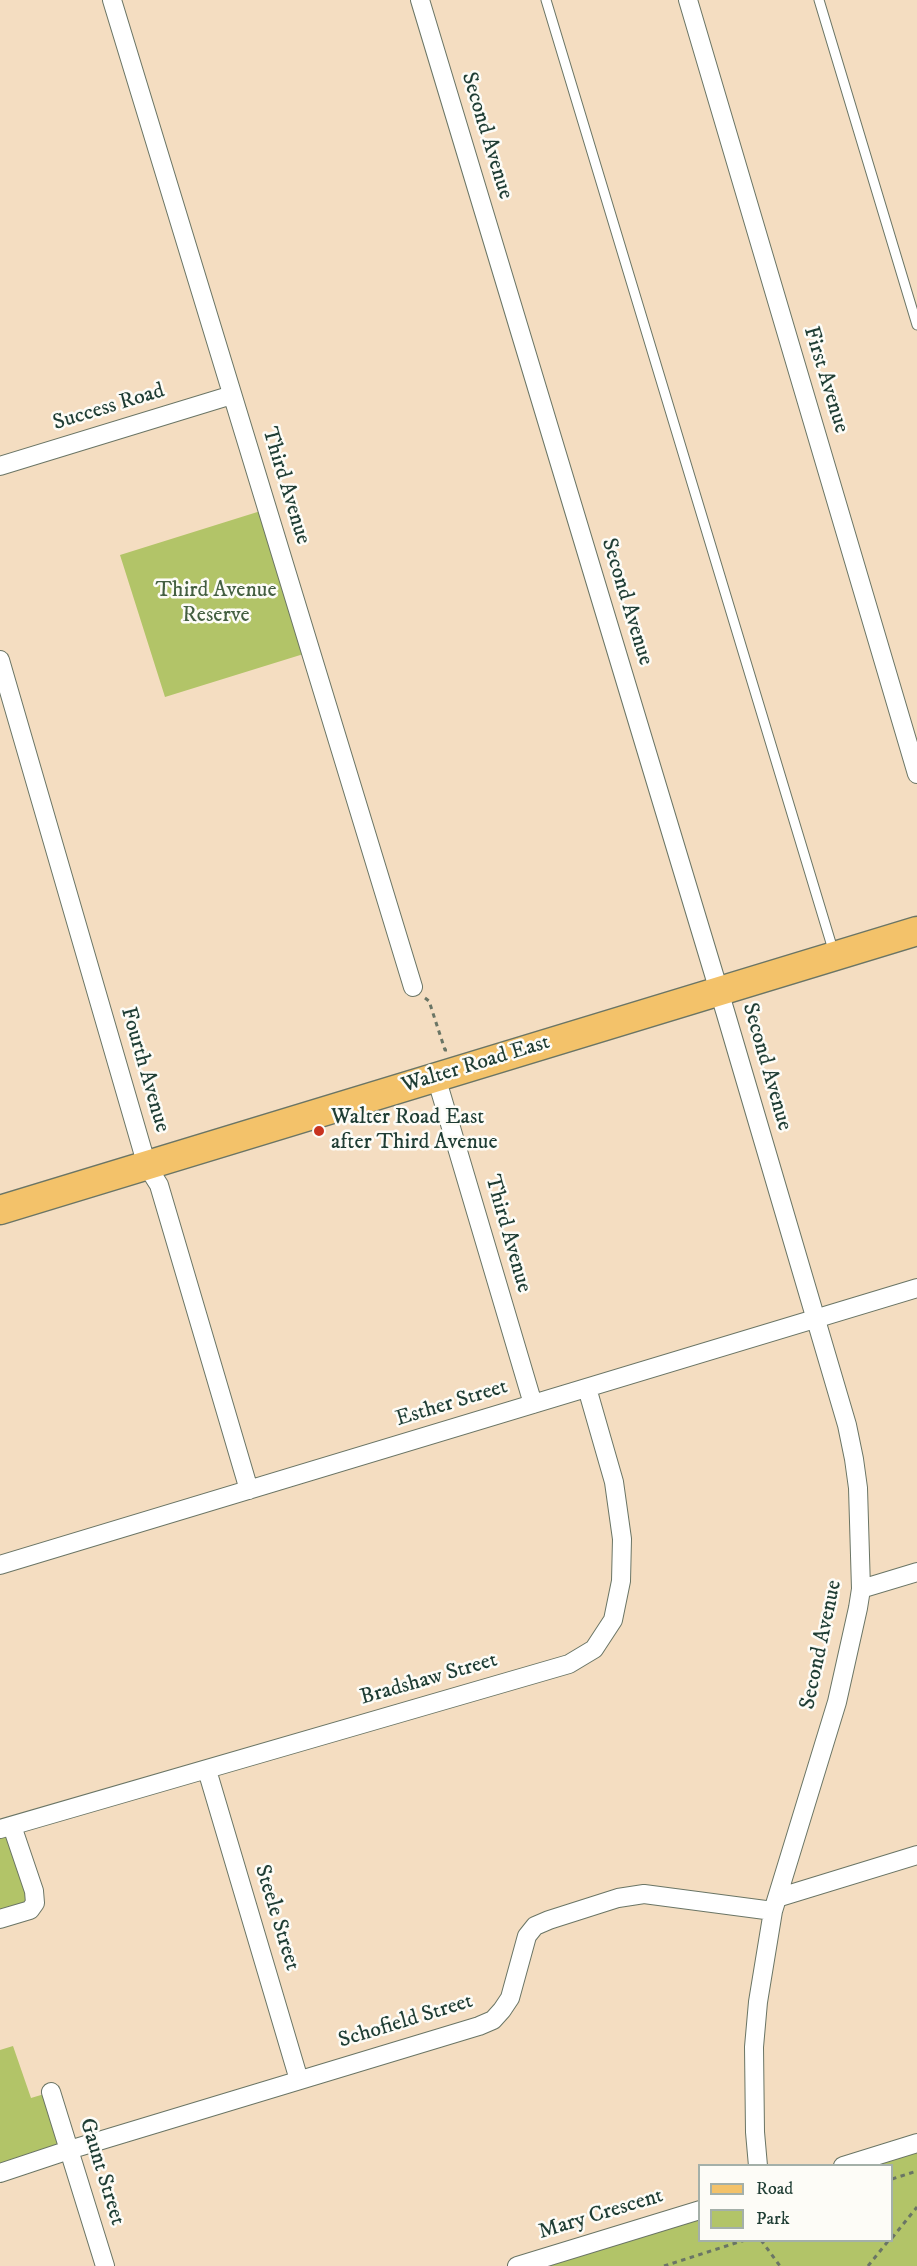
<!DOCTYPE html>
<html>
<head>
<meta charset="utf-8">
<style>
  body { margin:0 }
  #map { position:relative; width:917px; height:2266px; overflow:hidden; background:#f4ddc1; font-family:"IM FELL DW Pica",serif }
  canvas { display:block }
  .legend { position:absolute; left:698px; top:2164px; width:195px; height:78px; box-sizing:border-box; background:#fdfcf7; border:2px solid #a4b0a9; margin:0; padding:8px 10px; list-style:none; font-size:18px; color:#1f3d34 }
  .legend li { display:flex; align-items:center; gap:12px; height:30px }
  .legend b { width:30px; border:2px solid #a4b0a9 }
</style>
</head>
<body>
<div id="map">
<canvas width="917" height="2266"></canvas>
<ul class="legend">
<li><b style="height:8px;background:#f3c26a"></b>Road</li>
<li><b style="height:16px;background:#b2c468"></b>Park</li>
</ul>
</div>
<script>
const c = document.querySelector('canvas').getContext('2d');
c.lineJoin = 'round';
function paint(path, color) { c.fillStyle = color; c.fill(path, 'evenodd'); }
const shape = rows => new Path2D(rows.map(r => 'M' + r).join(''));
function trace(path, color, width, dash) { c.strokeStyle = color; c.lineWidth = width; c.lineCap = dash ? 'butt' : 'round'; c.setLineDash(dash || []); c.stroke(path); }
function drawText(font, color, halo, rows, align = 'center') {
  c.font = font + ' "IM FELL DW Pica",serif'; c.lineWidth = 5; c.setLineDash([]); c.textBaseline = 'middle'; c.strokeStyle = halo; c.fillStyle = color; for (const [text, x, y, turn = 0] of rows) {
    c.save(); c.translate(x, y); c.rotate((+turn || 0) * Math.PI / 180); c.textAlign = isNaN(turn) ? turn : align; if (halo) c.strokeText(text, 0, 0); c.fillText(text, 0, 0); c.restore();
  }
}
paint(shape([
  [267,509,310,652,165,697,120,555],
  [12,1826,35,1903,0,1919,0,1829],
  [13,2046,31,2098,51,2092,69,2150,0,2173,0,2050],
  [917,2143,917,2266,517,2266,699,2210,700,2240,892,2240,892,2166,843,2165]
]), '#b2c468');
const service = shape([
  [546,0,834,953],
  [819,0,917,325]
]);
const minor = shape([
  [112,0,413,987],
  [420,0,725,1011,847,1425,854,1459,858,1488,861,1589,858,1608,837,1702,773,1911,758,2002,754,2047,755,2132,758,2166],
  [688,0,917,774],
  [0,466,232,395],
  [0,660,147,1166,159,1185,249,1490],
  [436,1077,533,1404],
  [0,1565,917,1288],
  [861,1589,917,1572],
  [207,1770,299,2080],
  [0,1829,569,1664,594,1649,613,1620,621,1581,622,1539,614,1482,587,1388],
  [777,1898,917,1855],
  [0,1919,30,1910,35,1903,34,1891,12,1826],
  [51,2092,105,2266],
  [843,2166,917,2143],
  [0,2173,69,2150,479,2026,493,2020,502,2010,510,1998,527,1936,535,1926,549,1920,618,1898,644,1894,773,1911],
  [517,2266,700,2210]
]);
const primary = shape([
  [0,1210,917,931]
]);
trace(service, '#6a7565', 11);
trace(minor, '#6a7565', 20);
trace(primary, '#6a7565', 31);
trace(shape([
  [425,998,429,1001,445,1050,448,1050],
  [892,2179,917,2171],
  [892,2238,917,2207],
  [761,2240,780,2266],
  [664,2266,745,2240],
  [868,2266,889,2240]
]), '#6a7565', 3, [4.5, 4.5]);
trace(service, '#fff', 9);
trace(minor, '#fff', 18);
trace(primary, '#f3c26a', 28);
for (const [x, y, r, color] of [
  [319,1131,6,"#c8321e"]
]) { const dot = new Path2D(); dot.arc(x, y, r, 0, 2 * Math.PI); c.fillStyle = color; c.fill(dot); trace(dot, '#fdfcf7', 2); }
drawText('22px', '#1f3d34', '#fdfcf7', [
  ["Second Avenue",486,136,73],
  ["First Avenue",825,380,73],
  ["Success Road",109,408,-17],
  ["Third Avenue",285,486,73],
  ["Second Avenue",626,602,73],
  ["Walter Road East",476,1065,-17],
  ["Second Avenue",766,1067,74],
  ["Fourth Avenue",144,1070,74],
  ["Third Avenue",507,1234,74],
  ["Esther Street",452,1404,-17],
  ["Second Avenue",822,1645,-78],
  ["Bradshaw Street",429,1680,-16],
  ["Steele Street",276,1918,73],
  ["Schofield Street",406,2022,-17],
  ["Gaunt Street",101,2172,73],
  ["Mary Crescent",601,2215,-17]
]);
drawText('22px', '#445f41', '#fdfcf7', [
  ["Third Avenue",216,591],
  ["Reserve",216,616]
]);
drawText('22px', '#1f3d34', '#fdfcf7', [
  ["Walter Road East",331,1118],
  ["after Third Avenue",331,1143]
], 'left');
</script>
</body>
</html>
